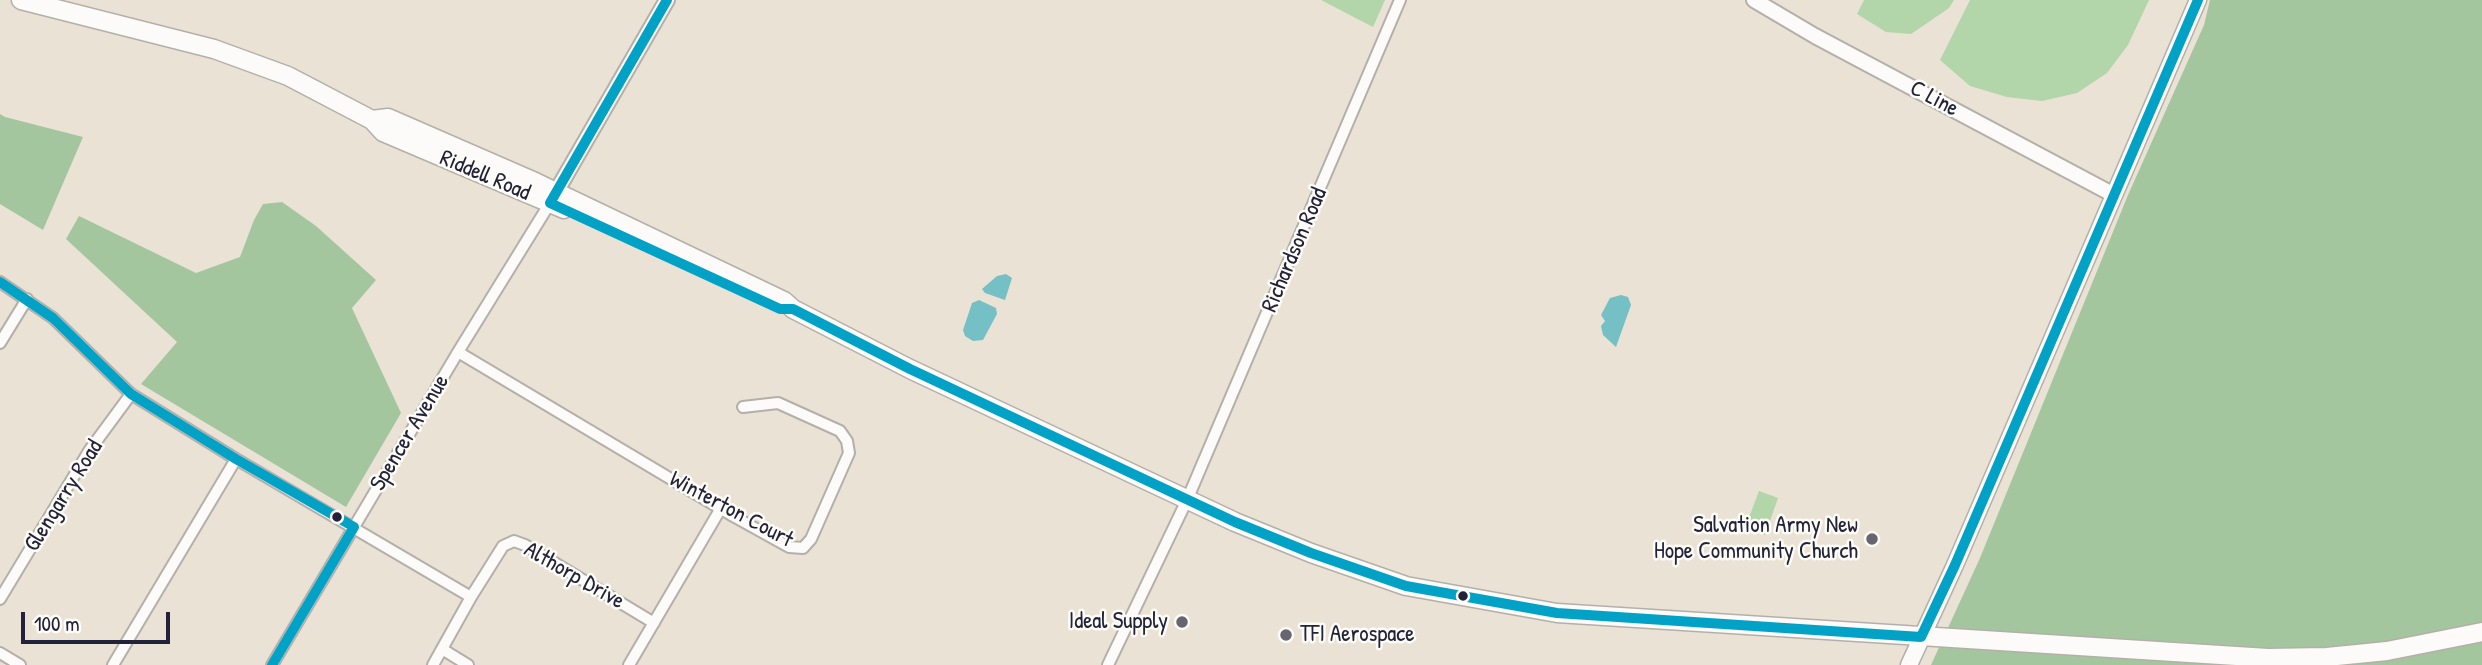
<!DOCTYPE html>
<html>
<head>
<meta charset="utf-8">
<style>
  body { margin:0 }
  #map { position:relative; width:2482px; height:665px; overflow:hidden; background:#eae2d4; font-family:"Patrick Hand",sans-serif }
  canvas { display:block }
  .scale { position:absolute; left:21px; top:612px; width:149px; height:32px; box-sizing:border-box; border:4px solid #22223b; border-top:0; padding-left:9px; font-size:21px; line-height:24px; white-space:nowrap; color:#22223b; -webkit-text-stroke:5px #fdfcf7; paint-order:stroke }
</style>
</head>
<body>
<div id="map">
<canvas width="2482" height="665"></canvas>
<div class="scale">100 m</div>
</div>
<script>
const c = document.querySelector('canvas').getContext('2d');
c.lineJoin = 'round';
function paint(path, color) { c.fillStyle = color; c.fill(path, 'evenodd'); }
const shape = rows => new Path2D(rows.map(r => 'M' + r).join(''));
function trace(path, color, width, dash) { c.strokeStyle = color; c.lineWidth = width; c.lineCap = dash ? 'butt' : 'round'; c.setLineDash(dash || []); c.stroke(path); }
function drawText(font, color, halo, rows, align = 'center') {
  c.font = font + ' "Patrick Hand",sans-serif'; c.lineWidth = 5; c.setLineDash([]); c.textBaseline = 'middle'; c.strokeStyle = halo; c.fillStyle = color; for (const [text, x, y, turn = 0] of rows) {
    c.save(); c.translate(x, y); c.rotate((+turn || 0) * Math.PI / 180); c.textAlign = isNaN(turn) ? turn : align; if (halo) c.strokeText(text, 0, 0); c.fillText(text, 0, 0); c.restore();
  }
}
paint(shape([
  [1321,0,1385,0,1373,27],
  [1864,0,1954,0,1949,8,1911,34,1886,32,1857,14],
  [1970,0,2149,0,2128,45,2107,73,2077,93,2042,101,2007,97,1970,86,1940,60],
  [1759,491,1778,498,1765,535,1745,528]
]), '#b2d5a9');
paint(shape([
  [2210,0,2482,0,2482,665,1931,665,1980,558,2128,195,2204,25],
  [0,114,5,117,83,137,43,230,0,204],
  [282,202,316,226,376,280,352,308,401,413,346,507,141,384,177,342,66,239,79,216,196,273,240,257,254,220,263,204]
]), '#a4c69f');
paint(shape([
  [1006,274,1012,278,1005,300,985,293,982,289,997,276],
  [1621,295,1628,297,1631,305,1616,347,1603,335,1601,326,1605,321,1601,315,1610,298],
  [979,300,996,308,997,314,983,340,973,341,965,336,963,330,972,303]
]), '#75c0c5');
const minor = shape([
  [0,282,53,318,131,394,236,459,471,597],
  [0,343,27,299],
  [458,352,733,516,789,547,803,548,811,539,849,453,847,441,840,431,778,403,743,407],
  [0,599,89,451,131,394],
  [442,649,468,665],
  [0,653,20,665],
  [113,665,236,459],
  [272,665,458,352,550,203],
  [433,665,471,597,503,546,514,541,525,545,654,623],
  [629,665,721,508],
  [1108,665,1187,500,1400,0]
]);
const tertiary = shape([
  [1754,0,1815,36,2114,195],
  [552,199,667,0]
]);
const secondary = shape([
  [1909,665,1955,565,2198,0]
]);
const primary = shape([
  [21,0,214,49,288,76,372,120,383,132,564,209],
  [372,120,388,118,535,182,784,301,793,309,910,369,1235,522,1311,553,1406,586,1557,613,2268,658,2327,657,2387,651,2482,632]
]);
trace(minor, '#b4afa9', 14);
trace(tertiary, '#b4afa9', 18);
trace(secondary, '#b4afa9', 19);
trace(primary, '#b4afa9', 21);
trace(minor, '#fcfbf9', 10);
trace(tertiary, '#fcfbf9', 14);
trace(secondary, '#fcfbf9', 16);
trace(primary, '#fcfbf9', 18);
trace(shape([
  [667,0,550,203,780,309,793,309,910,369,1235,522,1311,553,1406,586,1557,613,1921,637,1955,565,2198,0],
  [0,282,53,318,131,394,236,459,354,527,272,665]
]), '#02a2c7', 10);
for (const [x, y, r, color] of [
  [337,517,6,"#22223b"],
  [1872,539,7,"#686571"],
  [1463,596,6,"#22223b"],
  [1182,622,7,"#686571"],
  [1286,635,7,"#686571"]
]) { const dot = new Path2D(); dot.arc(x, y, r, 0, 2 * Math.PI); c.fillStyle = color; c.fill(dot); trace(dot, '#fdfcf7', 2.5); }
drawText('23px', '#22223b', '#fdfcf7', [
  ["C Line",1934,99,28],
  ["Riddell Road",485,176,23],
  ["Richardson Road",1295,250,-67],
  ["Spencer Avenue",410,433,-59],
  ["Glengarry Road",64,496,-58],
  ["Winterton Court",731,510,28],
  ["Althorp Drive",574,576,30]
]);
drawText('23px', '#22223b', '#fdfcf7', [
  ["Salvation Army New",1858,526],
  ["Hope Community Church",1858,552],
  ["Ideal Supply",1168,622],
  ["TFI Aerospace",1300,635,"left"]
], 'right');
</script>
</body>
</html>
